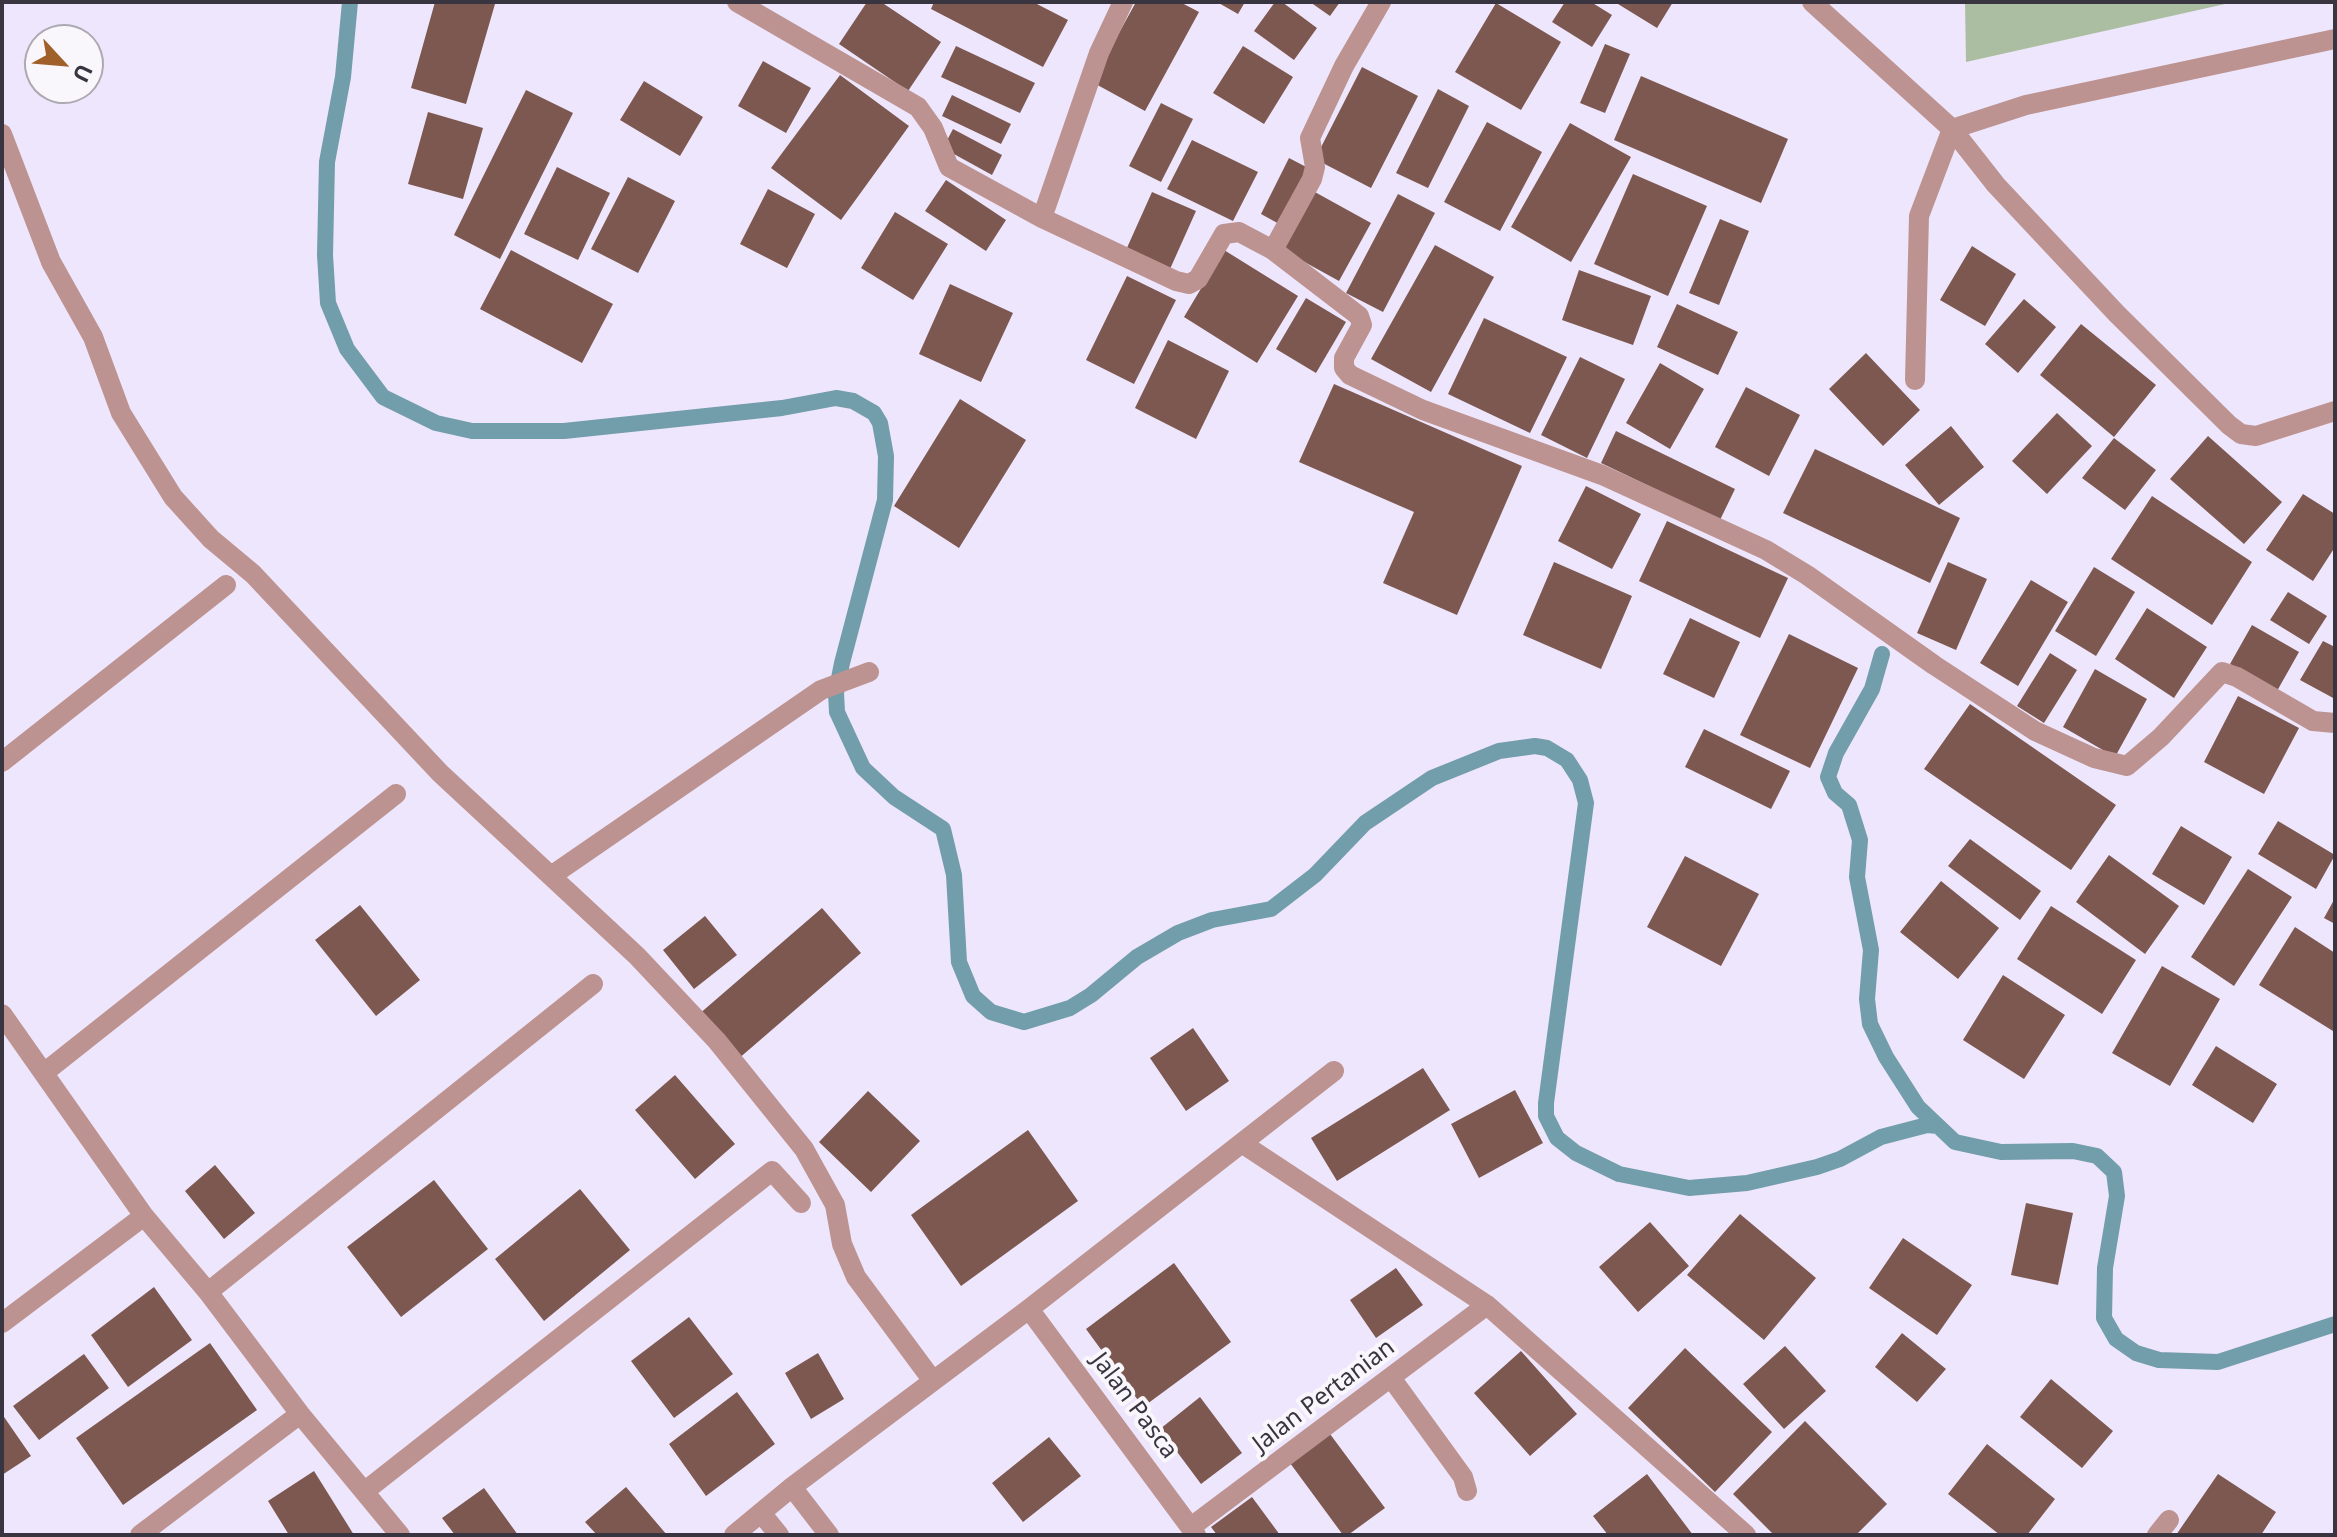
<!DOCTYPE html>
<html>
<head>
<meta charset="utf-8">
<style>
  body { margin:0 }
  #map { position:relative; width:2337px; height:1537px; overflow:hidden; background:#eee6fc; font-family:"Noto Sans",sans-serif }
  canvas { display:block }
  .frame { position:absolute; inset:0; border:4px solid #393540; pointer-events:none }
  .north { position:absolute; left:24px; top:24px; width:80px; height:80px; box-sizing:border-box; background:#f9f7fc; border:2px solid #aca9b1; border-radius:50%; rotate:116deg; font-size:22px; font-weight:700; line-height:32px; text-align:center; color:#393540 }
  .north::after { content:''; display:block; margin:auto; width:28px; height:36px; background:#a06029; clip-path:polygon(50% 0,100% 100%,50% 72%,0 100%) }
</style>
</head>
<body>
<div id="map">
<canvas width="2337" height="1537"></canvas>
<div class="frame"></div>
<div class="north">U</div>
</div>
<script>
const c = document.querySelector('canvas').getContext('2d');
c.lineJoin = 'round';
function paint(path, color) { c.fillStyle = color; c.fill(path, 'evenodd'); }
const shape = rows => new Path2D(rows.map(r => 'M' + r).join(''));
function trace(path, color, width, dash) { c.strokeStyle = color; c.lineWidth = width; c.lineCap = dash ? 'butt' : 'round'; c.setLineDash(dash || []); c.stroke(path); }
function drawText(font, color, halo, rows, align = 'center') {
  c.font = font + ' "Noto Sans",sans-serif'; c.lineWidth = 8; c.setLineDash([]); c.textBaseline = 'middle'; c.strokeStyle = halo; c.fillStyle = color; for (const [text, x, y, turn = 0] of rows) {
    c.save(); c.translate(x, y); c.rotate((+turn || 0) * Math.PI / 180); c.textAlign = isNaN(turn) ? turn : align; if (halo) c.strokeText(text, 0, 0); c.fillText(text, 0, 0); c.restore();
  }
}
paint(shape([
  [1965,2,2234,2,1966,62]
]), '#acbea2');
trace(shape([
  [350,2,343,77,327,162,325,255,328,303,347,349,383,397,436,423,472,431,564,431,782,408,836,398,853,401,874,413,880,423,886,456,885,500,842,663,836,693,837,712,863,768,894,797,943,829,954,875,959,962,973,996,991,1012,1024,1022,1070,1008,1091,995,1137,957,1178,933,1212,920,1271,909,1315,875,1365,823,1432,778,1499,751,1535,746,1547,748,1567,760,1580,780,1586,803,1546,1103,1546,1116,1557,1138,1576,1153,1619,1174,1689,1188,1747,1183,1817,1167,1840,1159,1881,1137,1927,1125,1938,1126],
  [1882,654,1872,689,1836,753,1828,777,1835,793,1849,805,1860,840,1857,877,1871,950,1867,999,1870,1024,1886,1057,1918,1107,1955,1142,2001,1152,2073,1151,2097,1156,2114,1172,2117,1196,2105,1268,2104,1318,2116,1339,2136,1353,2159,1360,2218,1362,2335,1324]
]), '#729dab', 16);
paint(shape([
  [435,2,495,4,466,104,411,88],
  [867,2,881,2,941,42,908,91,839,44],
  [934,2,1033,2,1068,20,1043,67,931,9],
  [1136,2,1180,2,1199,12,1145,111,1092,82],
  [1217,2,1245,2,1238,14],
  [1275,2,1282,2,1317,28,1294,60,1254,31],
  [1310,2,1340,2,1330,16],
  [1565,2,1591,2,1612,15,1592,47,1552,22],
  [1620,2,1673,2,1657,28,1618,4],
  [1496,3,1561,42,1521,110,1455,72],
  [1605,44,1630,54,1605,113,1580,103],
  [956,46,1035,83,1020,113,941,77],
  [1243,46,1293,77,1264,124,1213,93],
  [763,61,811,88,786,133,738,106],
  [1362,67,1418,96,1371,188,1315,159],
  [840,75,909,126,841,220,771,168],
  [1641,76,1788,139,1761,203,1614,140],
  [644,81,703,117,680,156,620,120],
  [1438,89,1469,106,1428,188,1396,173],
  [526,90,573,113,500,259,454,235],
  [952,95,1011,124,1001,144,942,116],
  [1161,103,1193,119,1161,182,1129,166],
  [428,112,483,128,463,199,408,184],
  [1487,122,1542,152,1500,231,1444,202],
  [1570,123,1631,157,1571,262,1511,227],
  [953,129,1002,155,992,175,943,148],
  [1192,140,1258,172,1233,221,1167,189],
  [1289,158,1310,169,1281,225,1261,214],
  [557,167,610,193,578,260,524,234],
  [1633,174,1707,206,1668,296,1594,264],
  [628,177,675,201,638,273,591,249],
  [946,180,1006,220,986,251,925,211],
  [768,189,815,214,787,268,740,244],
  [1313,191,1371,223,1339,281,1281,249],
  [1152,192,1196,211,1170,269,1126,250],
  [1398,194,1435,213,1383,312,1346,293],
  [895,212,948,244,913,300,861,268],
  [1720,219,1749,231,1719,305,1689,293],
  [1435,245,1494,277,1431,392,1371,359],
  [1972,246,2016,274,1985,326,1940,300],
  [511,250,613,304,582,363,480,309],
  [1224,250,1298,296,1257,363,1184,317],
  [1579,270,1651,296,1633,345,1562,320],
  [1127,276,1176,300,1134,384,1086,360],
  [950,284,1013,313,981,382,919,354],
  [1306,298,1346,322,1316,373,1276,349],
  [2024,299,2056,327,2018,373,1985,344],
  [1677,304,1738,332,1718,375,1657,347],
  [1484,318,1567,357,1530,433,1448,394],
  [2081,324,2156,385,2114,437,2040,375],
  [1168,340,1229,371,1196,439,1135,408],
  [1866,353,1920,410,1883,446,1829,389],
  [1580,357,1625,379,1587,458,1541,435],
  [1660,363,1704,389,1670,449,1626,423],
  [1334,384,1522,466,1457,615,1383,583,1414,512,1299,462],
  [1746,387,1800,415,1769,476,1715,447],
  [960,399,1026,440,959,548,894,506],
  [2057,413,2092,446,2047,494,2012,461],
  [1951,426,1984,467,1939,505,1905,465],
  [1616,431,1735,489,1720,520,1601,463],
  [2208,436,2282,502,2244,544,2170,479],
  [2114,438,2156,470,2125,510,2082,478],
  [1815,449,1960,518,1930,583,1783,513],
  [1586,486,1641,514,1612,569,1558,541],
  [2303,494,2335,514,2335,547,2313,581,2266,550],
  [2152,496,2252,562,2212,625,2111,559],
  [1667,521,1788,578,1760,638,1639,581],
  [1554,562,1632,596,1601,669,1523,635],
  [1948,562,1987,579,1956,650,1917,633],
  [2094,567,2135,592,2096,656,2055,631],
  [2031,580,2068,602,2018,686,1980,663],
  [2288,592,2327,616,2309,644,2270,620],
  [2147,608,2207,647,2174,698,2115,659],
  [1690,618,1740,642,1714,698,1663,674],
  [2252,625,2299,652,2277,691,2230,664],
  [1789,634,1858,668,1810,768,1740,735],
  [2323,641,2335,647,2335,699,2300,680],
  [2050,653,2077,670,2044,723,2017,706],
  [2095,669,2147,699,2115,757,2063,727],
  [2238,696,2299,728,2264,794,2204,762],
  [1970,704,2116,805,2071,870,1924,769],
  [1704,729,1790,771,1771,809,1685,767],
  [2278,821,2335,855,2316,889,2258,854],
  [2181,826,2232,857,2204,905,2152,874],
  [1970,839,2041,891,2020,920,1948,866],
  [2109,855,2179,906,2145,954,2076,902],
  [1685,856,1759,894,1721,966,1647,927],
  [2248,869,2292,897,2234,986,2191,957],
  [1941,881,1999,928,1958,979,1900,932],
  [2335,898,2335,924,2324,918],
  [360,905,420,980,376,1016,315,940],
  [2051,906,2136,960,2102,1014,2017,959],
  [822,908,861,953,737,1060,698,1015],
  [705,916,737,955,694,989,663,950],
  [2295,927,2335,953,2335,1028,2333,1031,2259,985],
  [2162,966,2220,999,2170,1086,2112,1053],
  [2003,975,2065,1015,2024,1079,1963,1040],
  [1193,1028,1229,1081,1186,1111,1150,1058],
  [2216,1046,2277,1084,2253,1123,2192,1085],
  [1423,1068,1450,1110,1337,1181,1311,1138],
  [675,1075,735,1144,695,1179,635,1110],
  [1515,1090,1543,1143,1479,1178,1451,1124],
  [868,1091,920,1141,871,1192,819,1142],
  [1028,1130,1078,1201,961,1286,911,1215],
  [215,1165,255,1213,224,1239,185,1191],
  [434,1180,488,1249,401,1317,347,1247],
  [580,1189,630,1250,544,1321,495,1259],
  [2026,1203,2073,1213,2058,1285,2011,1275],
  [1740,1214,1816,1278,1764,1340,1687,1275],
  [1650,1222,1689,1266,1638,1312,1599,1267],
  [1903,1238,1972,1285,1937,1335,1869,1288],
  [1174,1263,1231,1342,1143,1407,1086,1329],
  [1396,1268,1423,1305,1376,1338,1350,1300],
  [154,1287,192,1340,128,1387,91,1335],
  [689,1317,733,1374,674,1418,631,1361],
  [1902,1333,1946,1369,1917,1402,1875,1367],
  [210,1343,257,1410,123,1505,76,1438],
  [1785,1346,1826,1391,1784,1429,1743,1384],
  [1685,1348,1772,1432,1715,1492,1628,1408],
  [1521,1351,1577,1414,1530,1456,1474,1393],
  [818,1353,844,1399,811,1419,785,1373],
  [84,1354,109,1388,39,1440,13,1406],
  [2051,1379,2113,1431,2082,1468,2020,1417],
  [737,1392,775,1444,706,1496,669,1444],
  [1200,1397,1242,1453,1201,1484,1160,1429],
  [2,1414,31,1456,2,1475],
  [1805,1421,1887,1504,1856,1535,1774,1535,1733,1494],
  [1330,1434,1385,1508,1348,1535,1343,1535,1290,1463],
  [1049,1437,1081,1476,1023,1522,992,1483],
  [1987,1444,2055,1499,2027,1535,2000,1535,1948,1494],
  [314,1471,354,1535,289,1535,268,1501],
  [1647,1474,1693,1535,1608,1535,1593,1516],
  [2218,1474,2276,1512,2261,1535,2176,1535],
  [626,1487,667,1535,597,1535,585,1522],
  [484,1488,518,1535,455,1535,442,1518],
  [1252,1497,1280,1535,1217,1535,1211,1527]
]), '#7d5850');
trace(shape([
  [737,2,918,107,933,128,949,167,1042,218,1176,281,1189,284,1198,279,1224,234,1239,232,1273,250,1359,316,1362,325,1344,358,1344,368,1350,375,1423,410,1602,475,1766,550,1807,575,1934,665,2035,731,2094,758,2127,766,2161,737,2222,672,2237,677,2313,721,2335,723],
  [1812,2,1952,129,1996,185,2117,314,2229,425,2241,434,2256,436,2335,411],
  [2,134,51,262,93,337,121,413,173,497,211,539,253,574,440,773,637,956,717,1041,804,1149,835,1205,842,1244,856,1277,933,1381],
  [1042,218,1099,53,1123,2],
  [1273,250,1312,179,1315,167,1310,138,1344,66,1381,2],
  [1915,380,1919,216,1952,129,2026,105,2335,39],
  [2,762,226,585],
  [551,876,821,690,869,672],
  [2,1014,144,1216,208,1292,300,1414,400,1535],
  [45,1072,396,794],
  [1243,1144,1487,1305,1746,1535],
  [208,1292,593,984],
  [1029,1309,1196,1535],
  [2,1323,144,1216],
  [1392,1379,1463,1477,1467,1491],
  [792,1487,829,1535],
  [365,1491,772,1171,801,1203],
  [762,1514,779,1535],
  [1191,1527,1487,1305],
  [140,1535,300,1414],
  [734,1535,792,1487,1029,1309,1334,1071],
  [2157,1535,2169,1520]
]), '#bc9390', 20);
drawText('24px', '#393540', '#f9f7fc', [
  ["Jalan Pertanian",1324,1396,-37],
  ["Jalan Pasca",1134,1406,53]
]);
</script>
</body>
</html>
